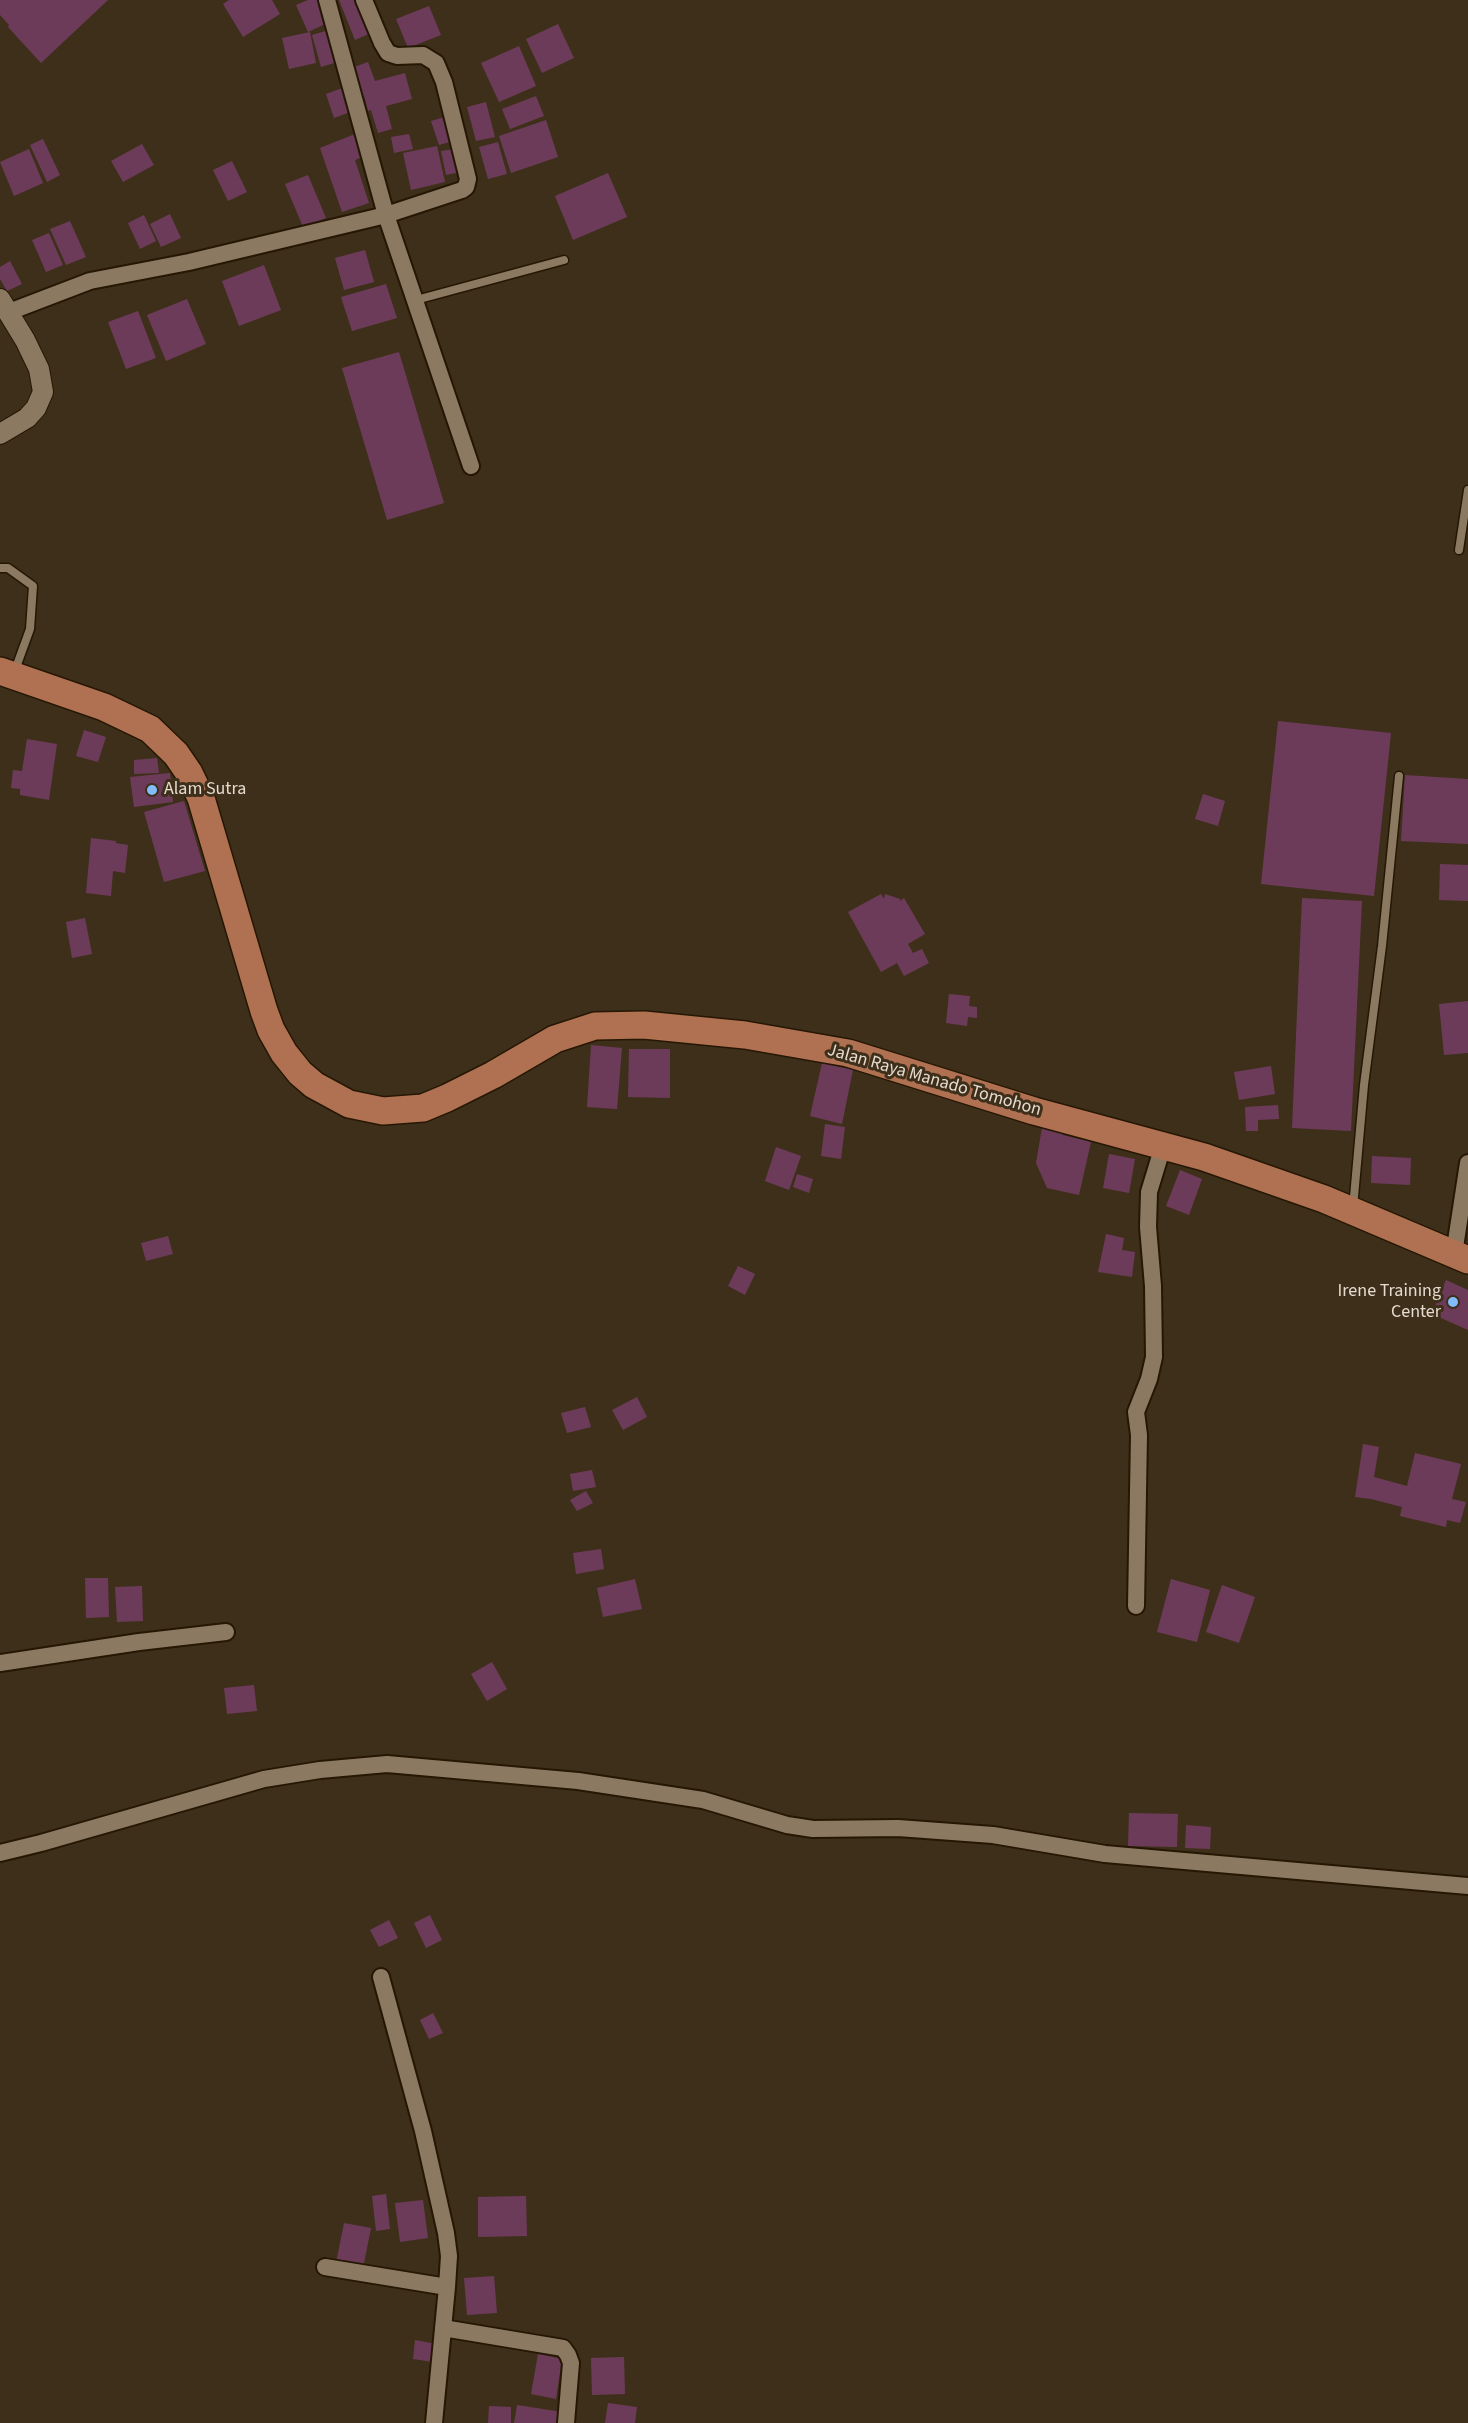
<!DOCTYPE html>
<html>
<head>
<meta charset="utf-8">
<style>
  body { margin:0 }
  canvas { display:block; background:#3e2f1a }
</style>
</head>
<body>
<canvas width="1468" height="2423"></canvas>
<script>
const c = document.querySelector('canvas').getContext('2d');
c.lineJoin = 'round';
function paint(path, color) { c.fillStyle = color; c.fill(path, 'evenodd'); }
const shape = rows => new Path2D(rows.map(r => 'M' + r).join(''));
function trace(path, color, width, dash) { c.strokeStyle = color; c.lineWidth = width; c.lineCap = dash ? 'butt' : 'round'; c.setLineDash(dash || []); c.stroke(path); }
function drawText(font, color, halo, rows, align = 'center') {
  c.font = font + ' "Source Sans 3",sans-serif'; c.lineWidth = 6; c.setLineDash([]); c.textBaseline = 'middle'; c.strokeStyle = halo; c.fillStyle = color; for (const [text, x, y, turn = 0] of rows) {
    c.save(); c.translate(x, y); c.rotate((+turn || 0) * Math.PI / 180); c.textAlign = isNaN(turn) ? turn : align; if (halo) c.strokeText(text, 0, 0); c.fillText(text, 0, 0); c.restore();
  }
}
paint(shape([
  [0,0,108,0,41,63,8,27,9,25,0,15],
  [229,0,272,0,280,14,243,37,223,4],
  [308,0,322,0,332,21,308,32,296,5],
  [339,0,360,0,373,32,355,40],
  [429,6,441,35,408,48,396,19],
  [558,24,574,58,542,73,526,39],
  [332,29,341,61,321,67,312,35],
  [310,32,316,63,289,69,282,38],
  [519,46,536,86,499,102,481,63],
  [368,62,375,81,405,73,412,99,386,106,392,129,378,133,371,110,368,111,364,96,360,97,349,69],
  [345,87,353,111,334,118,326,94],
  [536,96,544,116,510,129,502,109],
  [486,102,495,137,476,141,467,107],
  [445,117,453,141,439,145,431,121],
  [546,120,558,157,511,173,499,136],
  [355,134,364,156,355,160,369,203,342,212,320,148],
  [409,134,413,149,394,153,391,137],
  [43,139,60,175,47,182,30,145],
  [498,142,507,174,488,179,479,147],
  [142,144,154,165,123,182,111,161],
  [437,146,445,182,411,190,403,153],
  [29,149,43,183,14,196,0,162],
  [455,149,460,172,446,175,441,151],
  [232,161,247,192,228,201,213,170],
  [608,173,627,217,573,240,555,196],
  [308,175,326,218,303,227,285,184],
  [170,214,181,238,161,247,150,224],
  [144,215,156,241,140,249,128,223],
  [70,221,86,257,66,265,50,229],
  [49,233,63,265,46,272,32,240],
  [365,250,374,282,344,290,335,258],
  [10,261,22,284,7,291,0,279,0,267],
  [264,265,281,310,239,326,222,281],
  [386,284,397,318,352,331,341,297],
  [187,299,206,344,166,361,147,315],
  [138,311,156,358,126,369,108,322],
  [399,352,444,503,387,520,342,368],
  [1278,721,1391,733,1374,896,1261,884],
  [84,730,106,737,98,762,76,756],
  [27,739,57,744,49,800,20,795,20,789,11,788,13,770,22,771],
  [157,758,159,773,134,774,134,760],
  [170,773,173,802,134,807,130,777],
  [1405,775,1468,779,1468,844,1401,841],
  [1203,794,1225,801,1218,826,1195,819],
  [184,801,205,871,164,882,144,812],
  [91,838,116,841,116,843,128,845,125,873,113,871,111,896,86,893],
  [1440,864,1468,865,1468,901,1439,900],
  [881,894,884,899,885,894,900,899,900,901,904,898,925,934,908,944,913,953,922,949,929,963,904,976,897,963,881,972,848,912],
  [1302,898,1362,901,1351,1131,1292,1128],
  [85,918,92,954,72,958,66,922],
  [949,994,970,996,969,1006,977,1007,977,1018,968,1017,967,1026,946,1023],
  [1468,1001,1468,1053,1444,1055,1439,1004],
  [591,1045,622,1048,617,1109,587,1107],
  [629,1049,670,1049,670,1098,628,1097],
  [822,1063,853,1070,842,1124,810,1116],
  [1271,1066,1275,1094,1239,1100,1234,1072],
  [1278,1105,1279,1119,1258,1120,1258,1131,1246,1131,1245,1107],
  [1043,1122,1065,1126,1063,1135,1091,1142,1079,1195,1047,1188,1036,1163],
  [825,1124,845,1127,841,1159,821,1156],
  [776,1147,801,1156,789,1190,765,1181],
  [1109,1154,1135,1159,1129,1193,1103,1188],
  [1372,1156,1411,1158,1410,1185,1371,1183],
  [1180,1170,1202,1179,1189,1215,1166,1206],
  [797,1174,813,1179,809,1193,793,1187],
  [1106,1234,1124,1238,1122,1250,1135,1252,1132,1277,1098,1272],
  [168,1236,173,1254,146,1261,141,1243],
  [738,1266,755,1274,745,1295,728,1286],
  [1446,1280,1468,1290,1468,1330,1432,1314],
  [637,1397,647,1417,623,1430,612,1410],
  [585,1407,591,1427,567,1433,561,1413],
  [1363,1444,1379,1447,1374,1477,1407,1486,1415,1453,1461,1464,1452,1499,1466,1502,1460,1523,1447,1520,1446,1527,1400,1516,1402,1507,1371,1499,1355,1497],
  [592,1470,596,1487,573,1491,570,1474],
  [586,1491,593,1503,577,1511,570,1500],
  [601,1549,604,1569,576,1574,573,1553],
  [85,1578,108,1578,109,1617,86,1618],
  [635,1579,642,1609,603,1617,597,1588],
  [1171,1579,1210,1590,1197,1642,1157,1632],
  [1222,1585,1255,1597,1239,1643,1206,1632],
  [142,1586,143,1621,117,1622,115,1587],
  [492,1662,507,1689,487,1701,471,1674],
  [254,1685,257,1711,227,1714,224,1688],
  [1129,1813,1178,1814,1177,1847,1128,1846],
  [1186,1825,1211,1827,1210,1849,1185,1848],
  [430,1915,442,1940,426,1948,414,1923],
  [389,1920,398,1938,379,1947,370,1930],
  [433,2013,443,2033,429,2039,420,2020],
  [386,2194,390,2229,376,2231,372,2196],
  [526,2196,527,2236,478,2237,478,2197],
  [423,2200,428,2238,400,2242,395,2203],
  [344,2223,371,2228,363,2268,336,2263],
  [494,2276,497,2313,467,2315,464,2278],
  [415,2340,436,2344,433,2362,413,2359],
  [538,2354,562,2359,556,2399,531,2394],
  [624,2357,625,2394,592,2395,591,2358],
  [608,2403,637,2407,635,2423,605,2423],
  [517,2405,562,2412,561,2423,514,2423],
  [489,2406,511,2407,511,2423,488,2423]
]), '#6d3b5a');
const service = shape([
  [416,300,564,260],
  [1459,550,1468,490],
  [0,568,8,568,33,586,30,629,14,673],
  [1353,1208,1364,1085,1382,946,1399,776]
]);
const minor = shape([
  [327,0,386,215,471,466],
  [9,312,90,281,189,262,386,215,462,190,466,187,468,179,444,82,436,63,423,55,397,56,388,53,382,43,364,0],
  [1454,1254,1468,1163],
  [1136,1606,1139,1435,1136,1412,1149,1379,1154,1357,1153,1286,1148,1227,1149,1192,1163,1146],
  [0,1663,139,1642,226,1632],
  [0,1853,41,1843,264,1779,320,1770,387,1764,578,1781,703,1800,787,1825,813,1829,898,1828,993,1835,1105,1854,1468,1886],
  [381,1977,423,2131,446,2233,449,2256,447,2287,434,2423],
  [325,2267,447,2287],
  [443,2328,563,2348,568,2355,571,2363,566,2423]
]);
const tertiary = shape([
  [0,299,25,340,39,369,43,392,36,408,27,418,0,434]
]);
const trunk = shape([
  [0,671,104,707,150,729,176,754,189,773,201,798,264,1011,271,1030,284,1053,300,1073,314,1085,349,1104,383,1111,423,1108,447,1098,493,1075,555,1039,595,1026,644,1025,745,1035,848,1053,1034,1111,1204,1157,1324,1199,1468,1260]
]);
trace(service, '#251703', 11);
trace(minor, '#251703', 20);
trace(tertiary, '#251703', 22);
trace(trunk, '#251703', 30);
trace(service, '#8b7962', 8);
trace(minor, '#8b7962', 16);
trace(tertiary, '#8b7962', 20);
trace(trunk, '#af7151', 27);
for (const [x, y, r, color] of [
  [152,790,6,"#82bcfa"],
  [1453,1302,6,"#82bcfa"]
]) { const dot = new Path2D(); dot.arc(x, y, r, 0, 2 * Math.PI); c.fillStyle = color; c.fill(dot); trace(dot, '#3e2f1a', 2); }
drawText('18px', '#e5dbcf', '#3e2f1a', [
  ["Alam Sutra",164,790],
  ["Irene Training",1441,1292,"right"],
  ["Center",1441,1313,"right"]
], 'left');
drawText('18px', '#e5dbcf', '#3e2f1a', [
  ["Jalan Raya Manado Tomohon",934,1081,16]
]);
</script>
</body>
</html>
